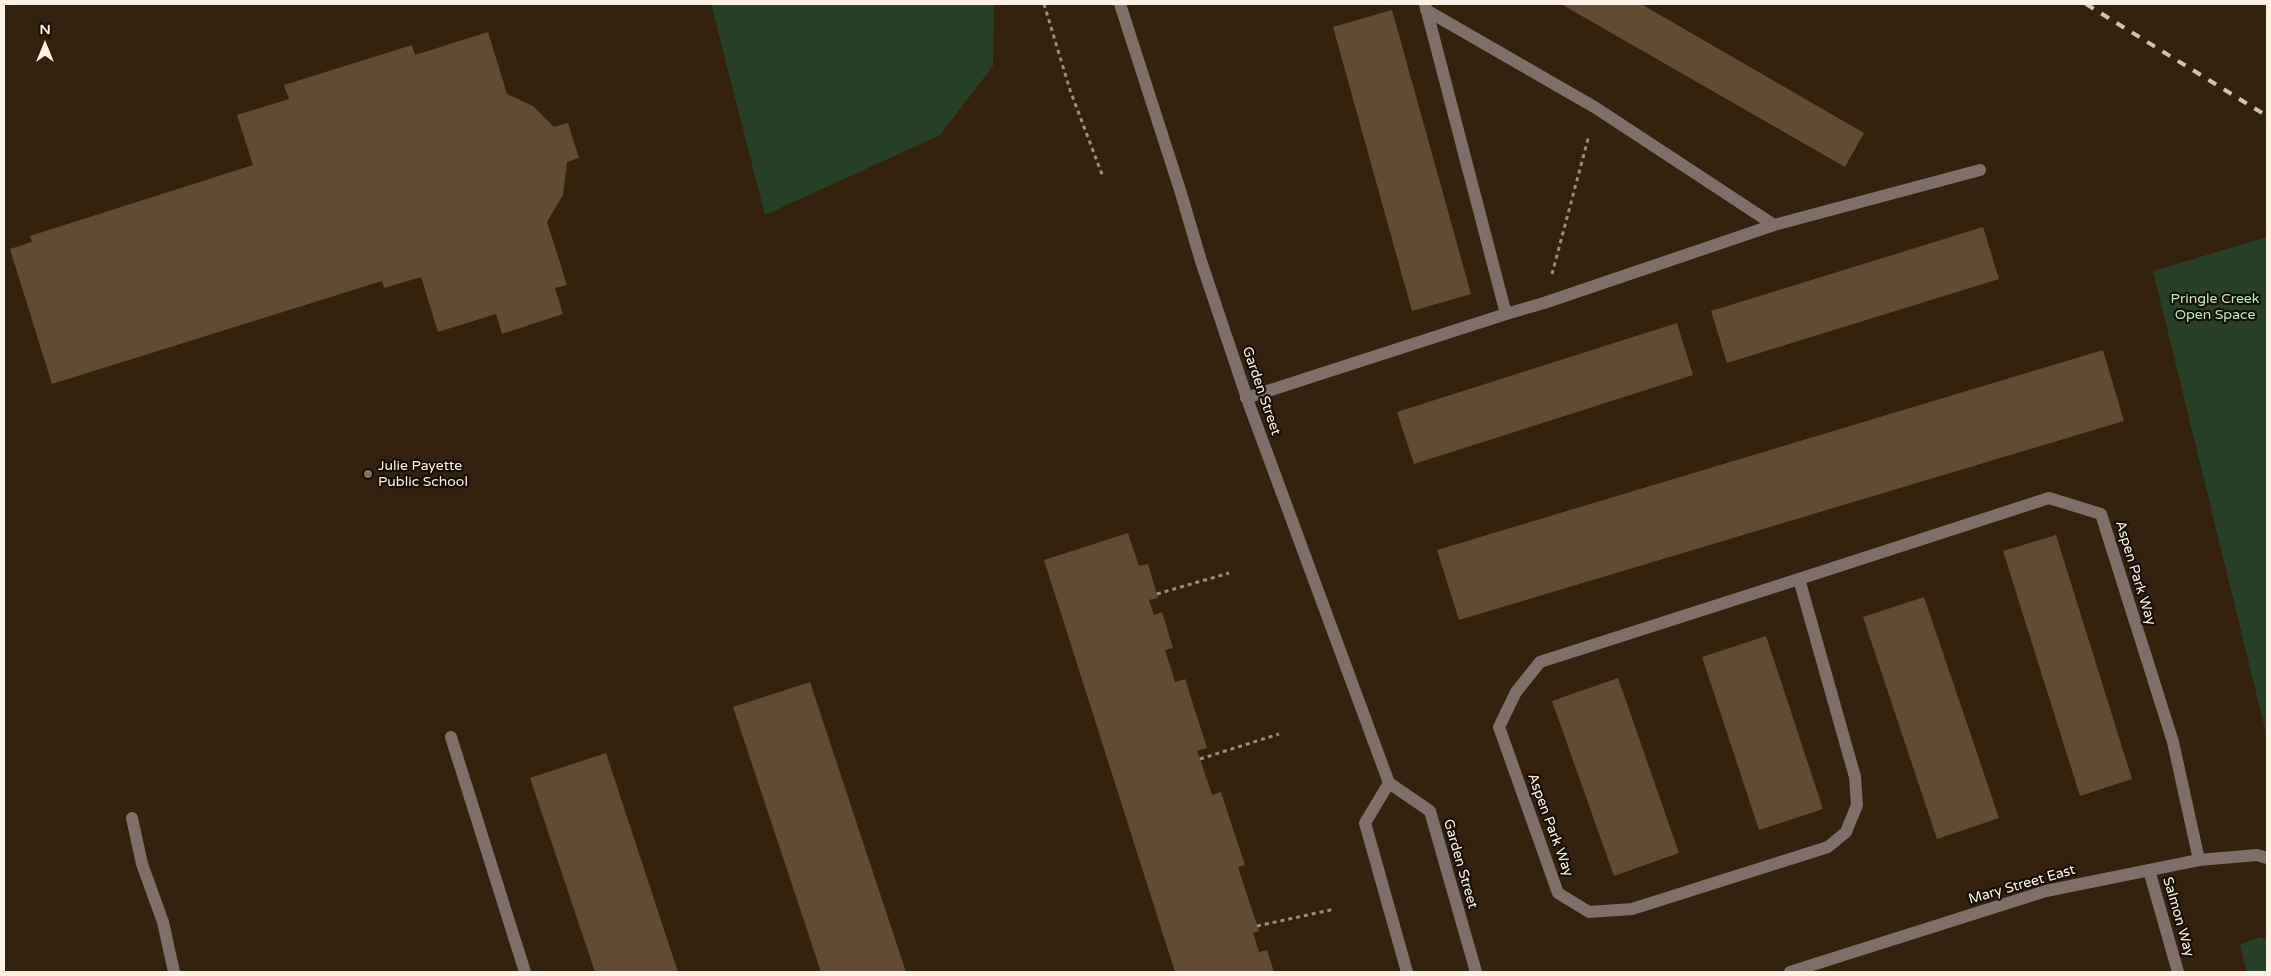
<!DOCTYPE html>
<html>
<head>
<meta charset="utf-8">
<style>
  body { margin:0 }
  #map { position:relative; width:2271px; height:976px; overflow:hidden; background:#35220c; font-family:"Varela Round",sans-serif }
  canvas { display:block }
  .frame { position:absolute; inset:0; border:5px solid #fff2e5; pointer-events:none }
  .north { position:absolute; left:20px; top:20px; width:50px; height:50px; -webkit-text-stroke:4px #160e05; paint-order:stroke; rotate:0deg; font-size:14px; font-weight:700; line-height:20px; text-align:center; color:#fff2e5 }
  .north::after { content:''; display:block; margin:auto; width:18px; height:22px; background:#fff2e5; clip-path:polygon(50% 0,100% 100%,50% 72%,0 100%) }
</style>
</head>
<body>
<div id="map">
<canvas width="2271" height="976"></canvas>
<div class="frame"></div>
<div class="north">N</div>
</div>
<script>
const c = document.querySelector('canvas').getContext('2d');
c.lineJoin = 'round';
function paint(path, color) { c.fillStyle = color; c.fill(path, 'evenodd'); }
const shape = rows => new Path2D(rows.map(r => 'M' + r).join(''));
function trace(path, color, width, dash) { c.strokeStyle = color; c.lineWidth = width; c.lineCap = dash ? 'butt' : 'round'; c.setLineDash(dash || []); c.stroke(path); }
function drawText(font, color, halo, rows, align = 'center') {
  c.font = font + ' "Varela Round",sans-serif'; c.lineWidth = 4.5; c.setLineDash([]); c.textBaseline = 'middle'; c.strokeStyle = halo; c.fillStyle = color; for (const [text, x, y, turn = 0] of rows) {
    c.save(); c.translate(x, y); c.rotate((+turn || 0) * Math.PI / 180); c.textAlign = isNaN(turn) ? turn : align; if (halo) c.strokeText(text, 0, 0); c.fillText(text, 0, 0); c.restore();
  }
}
paint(shape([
  [711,4,994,4,993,66,940,135,765,215],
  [2267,237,2267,737,2153,271],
  [2259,937,2267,940,2267,972,2247,972,2240,945]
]), '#284028');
paint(shape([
  [1561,4,1641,4,1864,133,1845,167],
  [1392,10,1471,294,1412,311,1333,27],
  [488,32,507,94,533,106,554,127,568,123,579,158,567,162,563,195,547,222,567,285,555,288,563,314,502,334,496,314,438,332,421,277,384,288,382,281,52,384,10,249,32,242,30,236,253,165,237,115,289,99,284,85,412,45,415,55],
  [1983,227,1999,279,1727,363,1711,311],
  [1677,323,1693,375,1414,464,1397,412],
  [2103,350,2124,421,1459,620,1437,550],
  [1128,533,1139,566,1148,564,1158,598,1149,600,1154,615,1162,612,1173,648,1165,650,1175,682,1185,679,1207,748,1197,751,1200,759,1212,795,1221,792,1245,865,1238,867,1259,931,1253,933,1259,952,1267,950,1274,972,1175,972,1044,560],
  [2056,535,2132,779,2080,796,2003,551],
  [1924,597,1999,818,1937,839,1863,617],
  [1766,636,1823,809,1759,830,1702,657],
  [1618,678,1679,853,1614,876,1552,701],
  [810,682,906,972,821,972,733,707],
  [606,753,678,972,595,972,530,778]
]), '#604c34');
trace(shape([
  [1044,4,1070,90,1103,177],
  [1552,274,1589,135],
  [1157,594,1229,573],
  [1200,759,1279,734],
  [1257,926,1335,909]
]), '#9d8e7c', 3, [4, 4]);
trace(shape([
  [1120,4,1180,190,1201,261,1250,407,1389,783,1430,811,1476,972],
  [1425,4,1506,314,1544,303,1774,225,1980,170],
  [1426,10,1596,108,1774,225],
  [1246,398,1506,314],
  [1799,579,1855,777,1857,805,1846,832,1828,847,1632,909,1589,912,1558,893,1499,727,1516,692,1540,662,1799,579],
  [1799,579,2049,498,2101,514,2173,742,2199,860],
  [451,737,525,972],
  [1389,783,1365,823,1407,972],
  [132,818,142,864,163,922,174,972],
  [2149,870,2178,972],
  [1790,972,2046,891,2199,860,2257,855,2267,858]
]), '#7e6f6b', 12);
trace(shape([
  [2086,4,2267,116]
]), '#d1c2b3', 4, [9, 9]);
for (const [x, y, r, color] of [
  [368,474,5,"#8d6e63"]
]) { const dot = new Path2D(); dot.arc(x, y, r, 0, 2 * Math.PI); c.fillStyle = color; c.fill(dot); trace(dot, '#160e05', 2); }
drawText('14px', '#b7f0b6', '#160e05', [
  ["Pringle Creek",2215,299],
  ["Open Space",2215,315]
]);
drawText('14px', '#fff2e5', '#160e05', [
  ["Garden Street",1261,391,71],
  ["Aspen Park Way",2135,573,73],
  ["Aspen Park Way",1550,825,70],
  ["Garden Street",1460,864,74],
  ["Mary Street East",2022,885,-16],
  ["Salmon Way",2178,917,74]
]);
drawText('14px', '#fff2e5', '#160e05', [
  ["Julie Payette",378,466],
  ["Public School",378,482]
], 'left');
</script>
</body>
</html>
